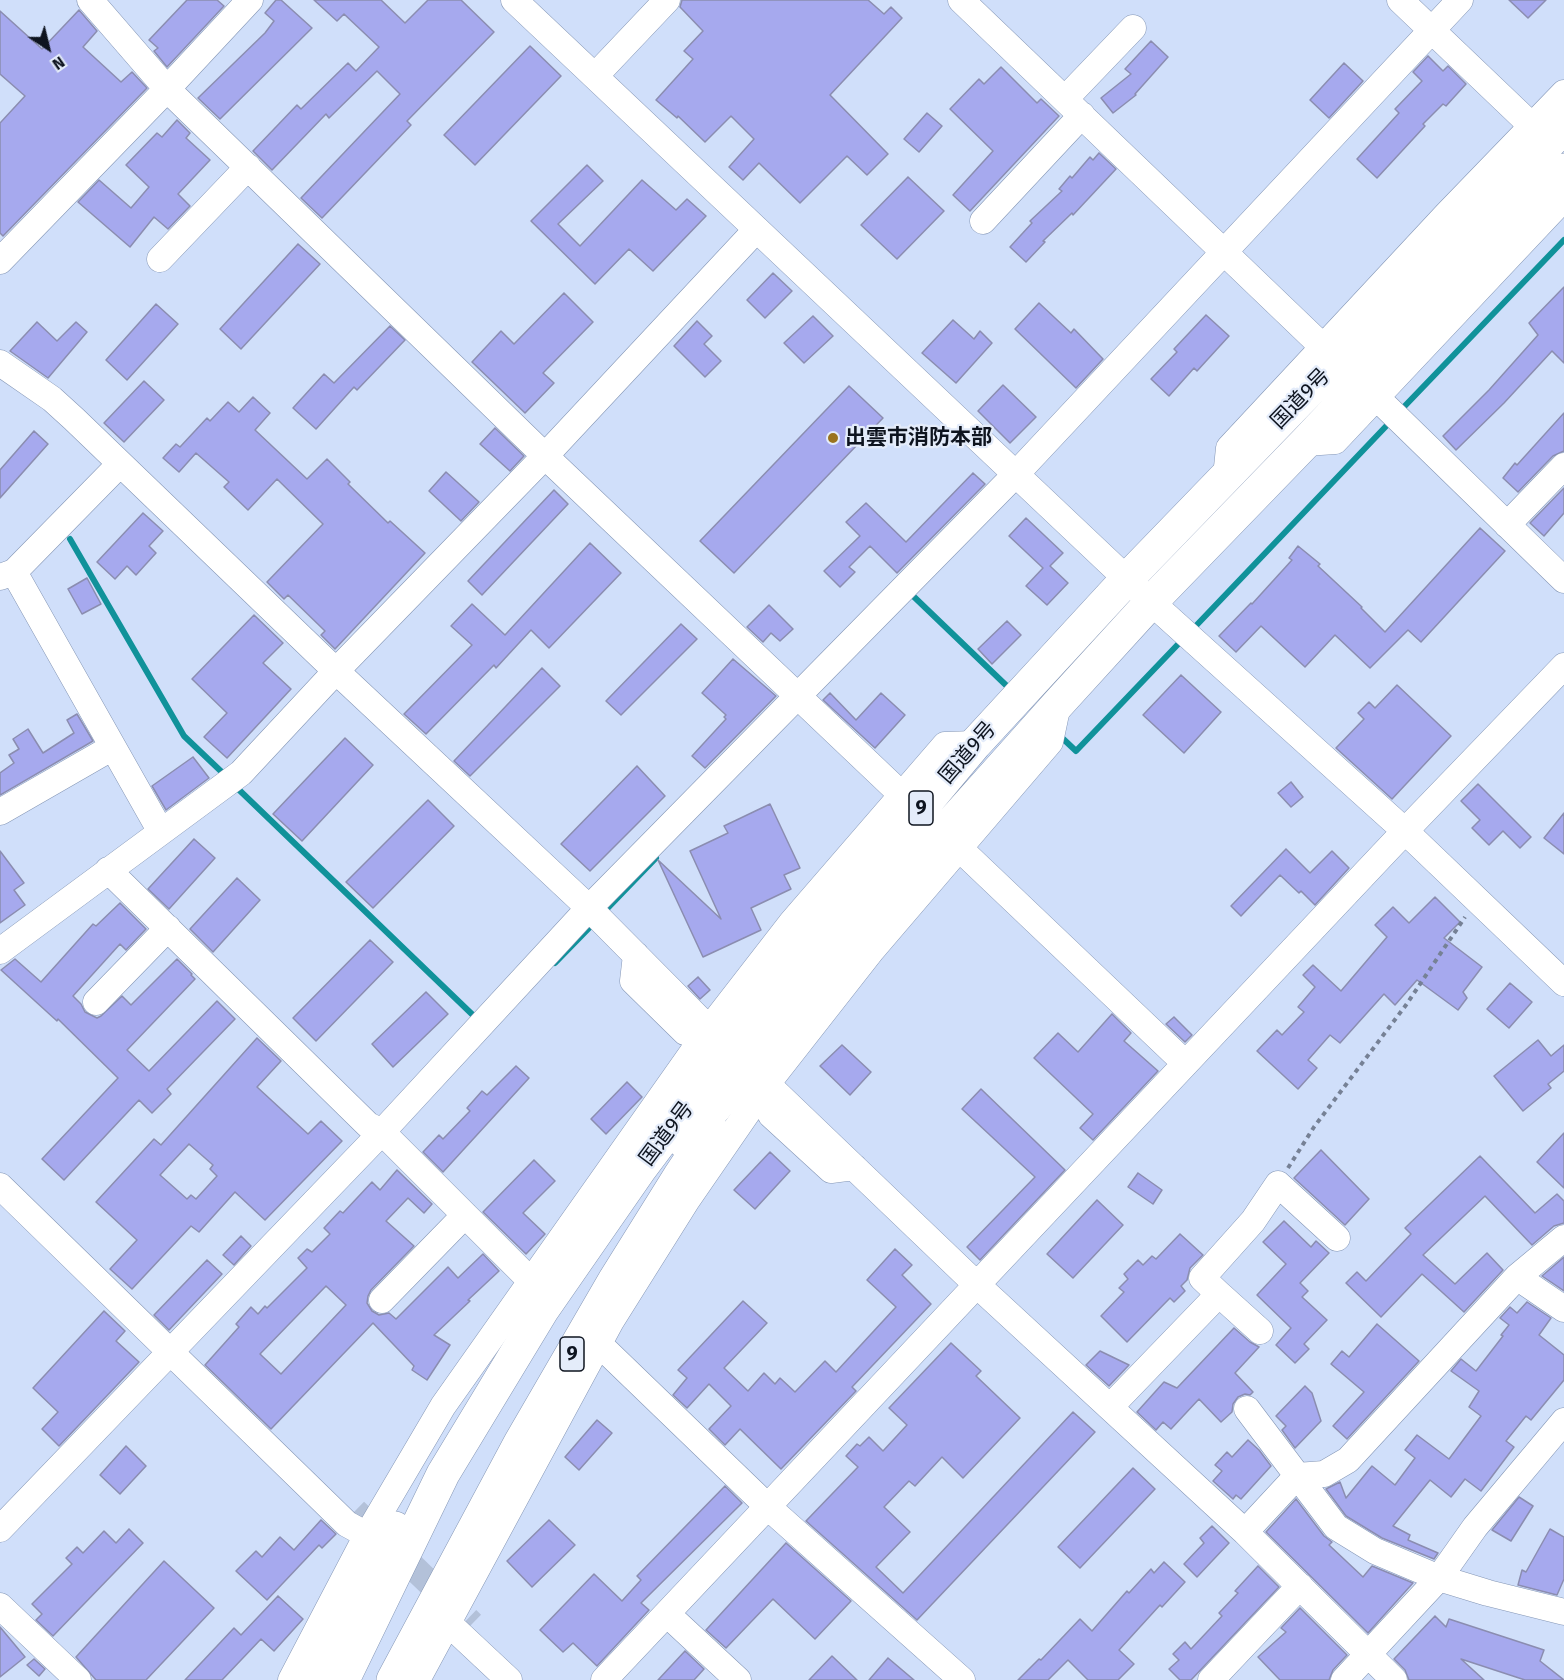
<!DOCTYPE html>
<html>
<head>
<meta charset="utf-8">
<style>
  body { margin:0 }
  #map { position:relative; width:1564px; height:1680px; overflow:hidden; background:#d0dffa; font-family:"Fira Sans",sans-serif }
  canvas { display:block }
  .north { position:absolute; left:18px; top:18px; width:60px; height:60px; -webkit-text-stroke:4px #e4ecfa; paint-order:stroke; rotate:145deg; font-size:16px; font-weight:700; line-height:24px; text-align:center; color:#0e141f }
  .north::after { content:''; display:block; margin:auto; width:21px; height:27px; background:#0e141f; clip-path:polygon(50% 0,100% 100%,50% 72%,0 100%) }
</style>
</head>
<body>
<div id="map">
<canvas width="1564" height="1680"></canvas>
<div class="north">N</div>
</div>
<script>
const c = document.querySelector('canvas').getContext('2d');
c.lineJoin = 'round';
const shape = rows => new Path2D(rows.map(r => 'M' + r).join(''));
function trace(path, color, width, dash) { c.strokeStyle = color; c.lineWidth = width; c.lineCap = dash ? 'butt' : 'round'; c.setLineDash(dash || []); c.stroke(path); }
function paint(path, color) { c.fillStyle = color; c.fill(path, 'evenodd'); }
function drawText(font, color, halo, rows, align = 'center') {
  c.font = font + ' "Fira Sans","Noto Sans JP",sans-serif'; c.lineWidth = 4.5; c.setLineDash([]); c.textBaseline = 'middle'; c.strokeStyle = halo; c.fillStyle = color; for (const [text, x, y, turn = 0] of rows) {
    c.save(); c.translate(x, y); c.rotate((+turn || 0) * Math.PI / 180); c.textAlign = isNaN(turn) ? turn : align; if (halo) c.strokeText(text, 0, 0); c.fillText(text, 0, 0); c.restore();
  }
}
trace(shape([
  [1400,411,1564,240],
  [70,539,184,736,227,777],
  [908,595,910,593,1011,690],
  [1191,631,1391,421],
  [1058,734,1076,751,1184,638],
  [234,785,477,1019],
  [603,913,656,858],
  [555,963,594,923]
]), '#10929a', 6);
const building = shape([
  [187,0,217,0,224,6,167,67,154,51,158,48,149,40,187,0],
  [276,0,281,0,312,28,220,119,198,98,265,33,274,21,265,13,276,0],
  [314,0,381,0,405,23,428,0,461,0,494,32,407,121,411,125,322,218,301,198,400,94,377,71,329,118,326,114,272,170,253,151,297,105,301,109,348,63,356,71,379,47,344,14,337,21,314,0],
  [682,0,868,0,884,14,891,7,902,18,830,95,888,154,867,175,847,156,800,203,759,163,743,180,729,167,754,139,731,116,705,142,678,116,677,118,656,100,693,59,684,51,703,31,680,7,682,0],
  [1509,0,1546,0,1528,18,1509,0],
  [79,10,97,31,83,47,121,82,132,72,147,88,3,236,0,233,0,123,25,96,0,74,0,11,42,49,79,10],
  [1151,41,1168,57,1135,94,1136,95,1113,113,1101,98,1131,74,1125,69,1151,41],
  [530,46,561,76,475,165,444,135,530,46],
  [1428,56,1443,71,1448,66,1466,84,1446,106,1443,104,1423,124,1425,126,1377,178,1357,159,1399,113,1395,109,1422,81,1413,72,1428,56],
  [1344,63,1363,81,1329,118,1310,100,1344,63],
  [1001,67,1037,103,1041,99,1059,116,970,211,953,195,993,151,950,109,979,79,984,84,1001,67],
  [927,113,942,126,919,152,904,139,927,113],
  [177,120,190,133,186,138,210,160,178,194,190,206,168,229,154,217,130,247,78,202,99,180,131,208,149,187,126,165,157,133,162,137,177,120],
  [1099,153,1116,169,1073,215,1072,213,1043,241,1045,242,1026,262,1010,247,1032,223,1030,221,1062,191,1059,189,1070,176,1072,178,1090,157,1093,160,1099,153],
  [587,165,603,181,558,224,580,246,642,180,676,210,687,199,706,216,653,271,629,249,595,284,531,221,587,165],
  [908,177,944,211,897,259,861,225,908,177],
  [298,244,320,264,241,349,220,329,298,244],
  [773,273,792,291,765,318,747,300,773,273],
  [1564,287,1564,363,1552,351,1504,403,1456,450,1443,436,1489,390,1538,335,1529,323,1564,287],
  [564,293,593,322,543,373,554,383,525,413,472,362,501,331,514,344,564,293],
  [1039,303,1071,333,1074,329,1103,359,1076,388,1015,329,1039,303],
  [156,304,178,324,127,380,106,360,156,304],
  [1206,315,1229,336,1197,371,1194,368,1169,396,1151,379,1177,352,1174,349,1206,315],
  [813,316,833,336,804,363,784,343,813,316],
  [953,320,974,339,980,331,992,343,956,383,922,353,953,320],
  [697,321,712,336,704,344,721,361,705,377,674,346,697,321],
  [37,322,57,341,76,322,87,332,48,378,10,351,37,322],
  [390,326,405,340,357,390,354,387,316,429,293,408,324,374,334,383,390,326],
  [144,381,164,400,124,442,104,423,144,381],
  [1003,385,1036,417,1010,443,978,411,1003,385],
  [849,386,883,418,734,573,700,541,849,386],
  [253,397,270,413,255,430,307,479,327,459,350,482,348,484,388,523,390,521,425,553,335,649,321,635,325,631,288,595,284,599,267,582,323,524,277,479,248,510,224,487,229,482,196,453,179,472,163,458,176,444,180,447,207,418,210,421,228,402,239,412,253,397],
  [1564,413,1564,451,1553,456,1518,492,1503,478,1515,463,1517,465,1564,413],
  [495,428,524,456,510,471,480,444,495,428],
  [34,431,48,444,0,498,0,470,34,431],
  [446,472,479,502,461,521,429,491,446,472],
  [973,473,985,484,897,573,870,546,849,567,855,572,840,587,824,571,860,536,846,522,866,503,906,542,973,473],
  [1564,488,1564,513,1544,536,1530,523,1564,488],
  [554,490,568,504,482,595,468,581,554,490],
  [143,513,163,531,149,546,156,553,136,575,127,566,115,579,97,562,143,513],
  [1026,518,1063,553,1050,566,1068,583,1047,605,1026,586,1043,568,1009,536,1026,518],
  [1480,528,1505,551,1421,642,1408,630,1370,668,1335,635,1305,667,1261,626,1236,652,1219,636,1251,603,1252,604,1292,560,1289,558,1298,546,1320,564,1318,566,1362,607,1361,608,1385,632,1480,528],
  [590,543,621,573,549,648,531,630,496,668,494,665,426,734,404,714,472,645,451,626,472,604,505,635,590,543],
  [87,578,101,604,82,614,68,589,87,578],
  [769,605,793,629,780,641,771,633,763,642,747,627,769,605],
  [254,615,283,643,263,663,291,689,227,758,204,737,227,713,192,679,254,615],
  [1007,621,1021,635,992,664,978,649,1007,621],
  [681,624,697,639,621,715,606,701,681,624],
  [733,659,776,696,705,768,692,756,726,719,724,717,726,715,702,693,733,659],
  [542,668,560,686,470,776,454,761,542,668],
  [1181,675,1221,712,1184,753,1143,715,1181,675],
  [1397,685,1451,736,1392,799,1336,748,1364,719,1358,713,1369,702,1375,708,1397,685],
  [830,693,856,720,881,693,905,715,875,748,823,700,830,693],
  [77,714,93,741,0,795,0,773,14,763,9,755,19,749,13,739,28,729,43,753,74,733,67,720,77,714],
  [345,738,373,765,302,841,273,814,345,738],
  [193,757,209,778,166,810,152,786,193,757],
  [637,766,665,796,590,871,561,844,637,766],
  [1291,782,1303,797,1291,807,1278,793,1291,782],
  [1478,784,1531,837,1520,848,1503,831,1489,845,1472,828,1480,820,1461,801,1478,784],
  [428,800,454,826,373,908,346,882,428,800],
  [770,804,800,868,784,875,791,889,751,908,761,930,703,957,658,860,721,919,690,851,728,833,724,826,770,804],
  [1564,813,1564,854,1544,838,1564,813],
  [194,839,215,858,169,909,148,889,194,839],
  [1286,849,1310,873,1332,851,1349,868,1315,905,1301,891,1299,893,1280,875,1241,916,1231,906,1286,849],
  [0,851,24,883,14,890,25,905,0,923,0,851],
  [237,878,260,900,213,952,190,929,237,878],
  [1435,897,1460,922,1444,938,1482,967,1463,992,1467,998,1458,1010,1417,980,1395,1005,1384,994,1340,1043,1330,1035,1308,1060,1317,1068,1298,1089,1257,1051,1277,1030,1282,1035,1304,1012,1298,1007,1315,987,1303,975,1313,965,1341,991,1387,937,1375,925,1393,907,1409,923,1435,897],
  [120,903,146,929,126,950,120,944,73,996,81,1004,85,1012,97,1018,101,1016,122,996,131,1005,177,959,192,974,191,975,195,979,127,1050,149,1071,217,1001,235,1019,167,1089,171,1094,152,1113,139,1100,64,1180,42,1159,118,1078,58,1019,57,1021,1,970,15,959,41,982,93,924,96,926,120,903],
  [370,940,393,962,316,1041,293,1018,370,940],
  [698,977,710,990,700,999,688,986,698,977],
  [1510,983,1532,1002,1509,1028,1487,1009,1510,983],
  [426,992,448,1014,393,1067,372,1044,426,992],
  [1112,1014,1131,1033,1124,1041,1158,1071,1093,1140,1080,1128,1093,1114,1034,1058,1058,1033,1078,1052,1112,1014],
  [1174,1017,1192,1035,1185,1042,1166,1024,1174,1017],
  [257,1038,281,1061,257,1087,308,1134,321,1121,342,1141,265,1220,235,1192,199,1232,191,1226,132,1289,110,1269,137,1240,96,1202,154,1139,161,1145,257,1038],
  [189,1144,213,1165,210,1169,217,1176,196,1199,191,1195,187,1199,160,1175,189,1144],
  [1538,1040,1551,1056,1564,1045,1564,1071,1548,1084,1551,1088,1523,1111,1494,1076,1538,1040],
  [842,1045,871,1072,850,1095,820,1066,842,1045],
  [516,1066,529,1078,443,1172,423,1152,439,1135,443,1139,470,1111,467,1108,482,1091,487,1095,516,1066],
  [627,1082,642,1097,606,1134,591,1119,627,1082],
  [981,1089,1065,1170,980,1260,967,1247,1035,1177,962,1109,981,1089],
  [1564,1133,1564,1188,1537,1162,1564,1133],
  [1321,1150,1369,1199,1345,1225,1294,1178,1321,1150],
  [770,1152,790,1171,755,1209,734,1190,770,1152],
  [1480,1156,1535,1213,1557,1194,1564,1201,1564,1223,1554,1226,1532,1245,1485,1196,1423,1255,1455,1284,1487,1253,1503,1270,1464,1312,1422,1274,1381,1317,1346,1283,1357,1272,1366,1281,1411,1234,1405,1228,1480,1156],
  [534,1160,555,1181,523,1213,545,1234,526,1254,483,1212,534,1160],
  [397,1170,432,1204,424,1213,408,1198,386,1221,414,1246,371,1290,368,1296,367,1303,372,1311,379,1315,389,1313,396,1319,448,1267,458,1278,483,1254,499,1271,468,1300,470,1301,434,1335,450,1345,427,1380,412,1370,414,1366,373,1323,271,1429,205,1365,239,1327,236,1324,251,1307,258,1314,265,1306,267,1308,307,1268,298,1258,307,1249,312,1252,330,1234,324,1228,340,1211,343,1213,372,1182,380,1190,397,1170],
  [326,1286,346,1305,281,1374,260,1354,326,1286],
  [1138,1173,1162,1190,1153,1204,1128,1187,1138,1173],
  [1097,1200,1123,1225,1073,1278,1047,1254,1097,1200],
  [1284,1221,1311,1247,1316,1241,1329,1253,1300,1283,1308,1291,1302,1297,1327,1320,1304,1344,1309,1349,1295,1363,1276,1345,1291,1328,1257,1295,1286,1264,1263,1242,1284,1221],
  [1180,1234,1203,1255,1190,1268,1187,1280,1181,1286,1185,1291,1174,1302,1170,1298,1127,1342,1101,1316,1124,1292,1119,1288,1128,1279,1124,1274,1138,1260,1143,1265,1152,1256,1156,1259,1180,1234],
  [241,1236,251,1246,234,1265,223,1255,241,1236],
  [895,1249,912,1265,902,1275,931,1304,852,1387,856,1391,781,1469,740,1429,725,1445,709,1429,731,1406,709,1384,687,1408,673,1395,687,1378,678,1370,743,1301,767,1323,724,1368,748,1391,764,1373,775,1384,780,1378,795,1392,825,1361,836,1372,896,1307,867,1280,895,1249],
  [1564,1257,1564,1291,1542,1276,1564,1257],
  [207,1260,222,1274,169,1330,154,1315,207,1260],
  [1527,1302,1551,1318,1539,1335,1564,1355,1564,1380,1531,1420,1526,1416,1506,1441,1514,1447,1481,1491,1465,1479,1451,1497,1430,1480,1393,1526,1410,1535,1408,1540,1438,1553,1434,1559,1382,1538,1346,1516,1326,1489,1340,1482,1346,1498,1372,1466,1395,1485,1415,1458,1405,1450,1417,1435,1449,1459,1481,1416,1469,1407,1479,1391,1451,1371,1461,1359,1476,1371,1503,1336,1501,1335,1509,1325,1500,1318,1510,1307,1517,1313,1527,1302],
  [104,1311,125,1331,116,1341,139,1362,59,1446,42,1429,58,1412,33,1388,104,1311],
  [1377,1324,1419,1361,1347,1439,1333,1426,1364,1392,1331,1364,1342,1351,1349,1357,1377,1324],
  [1234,1328,1250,1342,1259,1347,1235,1373,1253,1392,1250,1395,1245,1394,1238,1397,1233,1404,1232,1412,1221,1422,1199,1399,1171,1429,1163,1422,1156,1430,1137,1412,1164,1382,1177,1388,1234,1328],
  [951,1343,981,1371,976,1376,1020,1418,963,1478,942,1457,915,1486,909,1481,884,1507,910,1532,876,1567,903,1593,1073,1412,1095,1432,917,1620,806,1521,858,1467,846,1456,857,1444,860,1446,869,1437,883,1451,907,1425,889,1408,951,1343],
  [1100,1351,1129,1365,1109,1386,1086,1365,1100,1351],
  [1305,1386,1312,1393,1321,1421,1295,1448,1282,1430,1286,1426,1276,1416,1305,1386],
  [597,1420,612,1433,579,1470,565,1457,597,1420],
  [1248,1440,1259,1450,1271,1466,1241,1499,1236,1495,1233,1499,1213,1481,1222,1471,1215,1465,1227,1452,1232,1457,1248,1440],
  [126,1446,146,1466,120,1494,100,1475,126,1446],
  [1133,1468,1155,1489,1080,1568,1058,1547,1133,1468],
  [725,1486,742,1503,641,1603,649,1610,597,1666,573,1643,563,1652,540,1630,594,1574,622,1601,641,1580,637,1576,725,1486],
  [1519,1497,1533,1506,1511,1541,1492,1530,1519,1497],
  [1296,1499,1324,1536,1332,1542,1329,1545,1363,1577,1372,1566,1413,1583,1368,1633,1266,1532,1296,1499],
  [321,1520,336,1534,322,1548,319,1545,267,1600,236,1571,256,1551,262,1557,280,1537,294,1550,321,1520],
  [549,1520,575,1545,532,1587,507,1561,549,1520],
  [1212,1526,1229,1543,1197,1577,1184,1564,1204,1543,1200,1538,1212,1526],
  [129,1529,143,1543,53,1636,36,1620,42,1614,32,1604,72,1564,66,1558,77,1547,83,1553,104,1531,116,1543,129,1529],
  [1550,1529,1564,1537,1564,1579,1557,1595,1518,1585,1522,1570,1526,1572,1550,1529],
  [786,1543,851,1601,815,1639,773,1599,726,1648,706,1630,786,1543],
  [164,1561,214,1608,146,1680,96,1680,76,1657,164,1561],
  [1164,1562,1185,1582,1162,1607,1160,1605,1119,1650,1134,1664,1118,1680,1088,1680,1068,1660,1048,1680,1018,1680,1039,1659,1041,1660,1080,1619,1092,1631,1127,1591,1129,1593,1151,1569,1154,1573,1164,1562],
  [1258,1566,1279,1587,1191,1680,1180,1680,1169,1669,1179,1660,1173,1654,1185,1642,1191,1649,1222,1616,1219,1613,1238,1593,1235,1591,1258,1566],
  [278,1596,303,1619,274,1651,261,1639,222,1680,185,1680,234,1628,241,1635,278,1596],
  [1300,1608,1347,1655,1333,1670,1329,1680,1280,1680,1258,1657,1286,1632,1281,1628,1300,1608],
  [1435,1616,1446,1627,1449,1619,1544,1650,1540,1661,1564,1680,1525,1680,1461,1659,1484,1680,1409,1680,1405,1670,1394,1659,1435,1616],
  [0,1627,25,1657,0,1677,0,1627],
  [685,1651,704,1669,694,1680,658,1680,685,1651],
  [832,1656,857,1680,809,1680,832,1656],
  [888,1658,914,1680,869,1680,888,1658],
  [34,1659,45,1669,39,1676,27,1665,34,1659]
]);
paint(building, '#a6a9ee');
trace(building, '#8b8db0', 1.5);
trace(shape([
  [355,1511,472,1624]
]), '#b3c1d9', 26, [26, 13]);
const minor = shape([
  [90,0,167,89,545,456,902,795],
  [514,0,1151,602,1405,831,1564,983],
  [961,0,1323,347],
  [1400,0,1532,126],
  [595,76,667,0],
  [1065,99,1133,28],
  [983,221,1082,115],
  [160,259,248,167],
  [0,261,167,89,250,0],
  [0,363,52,399,74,419,336,671,589,908,709,1029],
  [1376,397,1564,580],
  [1305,443,1335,441,1564,198],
  [1226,477,1229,448,1447,214,1564,93],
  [1507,525,1564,466],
  [14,572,161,832],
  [0,577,14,572,120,464],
  [0,812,113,747],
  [959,848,1185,1063],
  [108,870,368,1125,382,1132,530,1280],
  [0,951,241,773,336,671,545,456,756,230],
  [636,955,633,981,685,1032],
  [96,1002,168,928],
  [767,1084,976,1284,1245,1532,1394,1680],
  [771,1115,831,1170,854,1167],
  [0,1186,347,1524,367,1535],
  [1517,1277,1564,1309],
  [1219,1294,1202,1278,1253,1221,1278,1184,1337,1238],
  [382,1300,465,1215],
  [599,1344,768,1507,962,1680],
  [1110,1407,1219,1294,1260,1331],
  [1247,1409,1336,1527,1375,1551,1439,1578,1488,1593,1564,1612],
  [0,1529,382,1132,589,908,1015,475,1460,0],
  [1245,1532,1297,1476,1324,1474,1348,1460,1517,1277,1564,1238],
  [0,1606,78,1680],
  [667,1614,738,1680],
  [447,1622,509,1680],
  [291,1680,367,1535,443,1406,709,1029,792,922,945,745,975,744],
  [417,1680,611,1321,687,1200,767,1084,872,950,1050,742,1058,704],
  [604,1680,1405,831,1564,666],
  [1211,1680,1300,1586],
  [1344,1680,1439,1578,1475,1527,1564,1421]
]);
const highway = shape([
  [685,1143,771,1041,874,910,1058,704,1151,602,1305,443,1564,170],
  [314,1680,395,1528],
  [343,1680,443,1474,543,1309,640,1169,816,934,975,744,1127,579,1564,127],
  [393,1680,520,1443,614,1281,679,1177,711,1129]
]);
trace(minor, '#8496b5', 27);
trace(highway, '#8496b5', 34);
trace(shape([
  [1288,1168,1314,1127,1406,1005,1465,917]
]), '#768195', 4, [4.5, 4.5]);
trace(minor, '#fff', 26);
trace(highway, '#fff', 33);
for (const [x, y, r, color] of [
  [833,438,6,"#9a731f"]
]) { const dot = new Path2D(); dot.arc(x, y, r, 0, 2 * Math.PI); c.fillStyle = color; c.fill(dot); trace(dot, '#e4ecfa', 2); }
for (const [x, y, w] of [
  [921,808,24],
  [572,1354,24]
]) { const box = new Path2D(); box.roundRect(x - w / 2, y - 17, w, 34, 4.5); c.fillStyle = '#e4ecfa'; c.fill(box); trace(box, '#0e141f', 1.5); }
drawText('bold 20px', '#0e141f', null, [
  ["9",921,808],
  ["9",572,1354]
]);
drawText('21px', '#0e141f', '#e4ecfa', [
  ["国道9号",1301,399,-46],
  ["国道9号",968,753,-49],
  ["国道9号",667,1134,-53]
]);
drawText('bold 21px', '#0e141f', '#e4ecfa', [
  ["出雲市消防本部",845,438]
], 'left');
</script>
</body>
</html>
